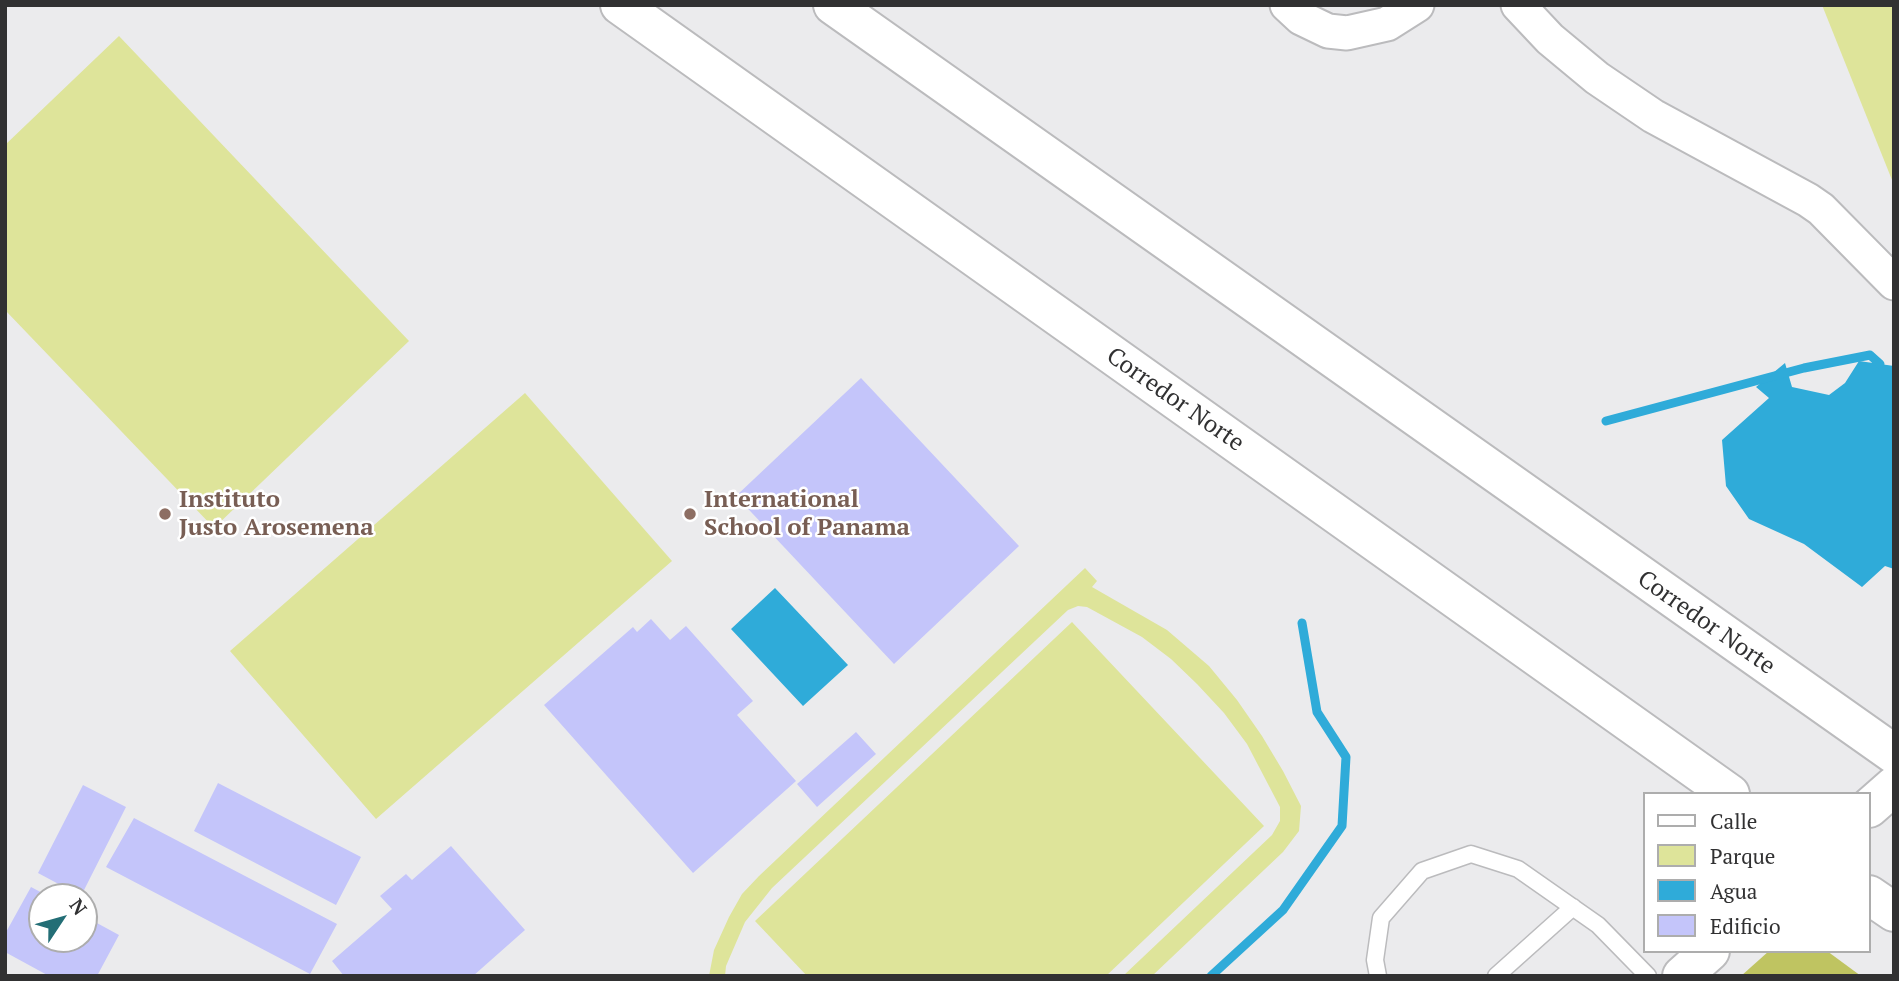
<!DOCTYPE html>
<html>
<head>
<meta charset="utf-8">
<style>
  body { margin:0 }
  #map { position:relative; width:1899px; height:981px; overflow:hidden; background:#ebebed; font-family:"PT Serif",serif }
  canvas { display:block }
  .frame { position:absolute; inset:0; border:7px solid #313132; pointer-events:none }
  .legend { position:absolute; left:1643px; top:792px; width:228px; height:161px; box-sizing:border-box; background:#fff; border:2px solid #adadad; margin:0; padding:9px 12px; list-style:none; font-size:21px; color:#313132 }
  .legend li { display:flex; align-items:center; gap:14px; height:35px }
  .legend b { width:35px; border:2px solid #adadad }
  .north { position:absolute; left:28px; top:883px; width:70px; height:70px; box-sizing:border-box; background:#fff; border:2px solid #adadad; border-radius:50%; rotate:54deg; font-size:19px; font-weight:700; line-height:28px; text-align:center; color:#313132 }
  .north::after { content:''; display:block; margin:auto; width:24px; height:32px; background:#236e76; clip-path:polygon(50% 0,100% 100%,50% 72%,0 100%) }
</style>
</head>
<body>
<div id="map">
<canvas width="1899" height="981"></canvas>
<div class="frame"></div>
<ul class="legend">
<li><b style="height:9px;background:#fff"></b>Calle</li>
<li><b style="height:19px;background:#dee49a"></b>Parque</li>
<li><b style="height:19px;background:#2fabd9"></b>Agua</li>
<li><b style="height:19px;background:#c4c5fa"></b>Edificio</li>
</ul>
<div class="north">N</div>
</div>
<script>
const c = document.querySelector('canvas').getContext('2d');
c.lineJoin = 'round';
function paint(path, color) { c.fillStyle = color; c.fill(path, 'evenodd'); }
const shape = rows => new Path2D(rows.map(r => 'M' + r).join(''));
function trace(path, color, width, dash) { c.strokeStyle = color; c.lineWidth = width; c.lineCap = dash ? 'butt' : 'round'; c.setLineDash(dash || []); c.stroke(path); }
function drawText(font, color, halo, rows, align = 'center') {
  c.font = font + ' "PT Serif",serif'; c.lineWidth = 5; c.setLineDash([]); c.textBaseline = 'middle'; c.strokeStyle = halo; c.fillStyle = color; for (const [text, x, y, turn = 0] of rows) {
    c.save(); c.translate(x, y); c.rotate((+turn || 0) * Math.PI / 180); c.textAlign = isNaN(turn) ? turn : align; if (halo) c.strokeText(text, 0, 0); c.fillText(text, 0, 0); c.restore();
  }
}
paint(shape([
  [1822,5,1894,5,1894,185],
  [119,36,409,341,214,528,5,310,5,145],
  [525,393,672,561,376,819,230,651],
  [1085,568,1097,581,1092,587,1167,630,1209,666,1237,700,1262,736,1283,771,1301,806,1299,831,1283,852,1152,976,1123,976,1272,835,1280,821,1280,807,1247,744,1224,713,1197,684,1171,659,1142,637,1087,607,1078,606,1068,610,772,888,745,922,726,966,725,976,709,976,714,950,729,917,742,894,759,876],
  [1072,622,1264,826,1106,976,807,976,755,921]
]), '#dee49a');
paint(shape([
  [1769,951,1827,951,1861,976,1741,976]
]), '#bfc461');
paint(shape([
  [1859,361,1894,366,1894,569,1885,566,1862,587,1804,544,1749,519,1726,486,1722,440,1769,398,1756,387,1785,363,1792,387,1829,395,1845,383],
  [775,588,848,665,803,706,731,629]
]), '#2fabd9');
trace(shape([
  [1606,421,1804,368,1870,355,1880,364],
  [1211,976,1283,910,1342,826,1346,757,1317,712,1302,623]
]), '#2fabd9', 9);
paint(shape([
  [861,378,1019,546,894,664,736,496],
  [651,619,670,640,686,626,753,701,737,715,796,781,693,873,544,705,633,627,637,632],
  [856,732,876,754,817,807,797,784],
  [218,783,361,857,336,905,194,831],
  [83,785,126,807,81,896,38,873],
  [134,818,337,924,310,974,106,867],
  [451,846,525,930,473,976,344,976,332,961,392,909,380,896,406,874,412,880],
  [31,887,50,897,42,897,42,939,84,939,84,916,119,935,97,976,49,976,5,952,5,934]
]), '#c4c5fa');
const lane = shape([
  [1378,976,1375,960,1381,918,1422,871,1471,854,1518,869,1598,925,1648,976],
  [1496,976,1573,907]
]);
const street = shape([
  [1287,5,1301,18,1328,31,1347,33,1387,24,1417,5],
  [1518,5,1550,39,1597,78,1653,116,1808,200,1821,209,1894,283]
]);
const secondary = shape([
  [1869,808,1894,786],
  [1682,976,1710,951]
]);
const highway = shape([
  [620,5,1730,794],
  [833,5,1894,754],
  [1869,895,1894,912]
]);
trace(lane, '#bbbbbd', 19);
trace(street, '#bbbbbd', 37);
trace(secondary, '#bbbbbd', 42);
trace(highway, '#bbbbbd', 42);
trace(lane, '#fff', 16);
trace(street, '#fff', 33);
trace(secondary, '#fff', 38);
trace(highway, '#fff', 38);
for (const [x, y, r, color] of [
  [165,514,7,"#8d6e63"],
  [690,514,7,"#8d6e63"]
]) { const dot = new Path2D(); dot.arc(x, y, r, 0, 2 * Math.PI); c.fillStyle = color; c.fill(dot); trace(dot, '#fff', 2.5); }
drawText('24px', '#313132', '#fff', [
  ["Corredor Norte",1175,400,35],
  ["Corredor Norte",1706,623,35]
]);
drawText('bold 24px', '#785e54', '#fff', [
  ["Instituto",179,500],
  ["Justo Arosemena",179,528],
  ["International",704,500],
  ["School of Panama",704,528]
], 'left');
</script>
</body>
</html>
